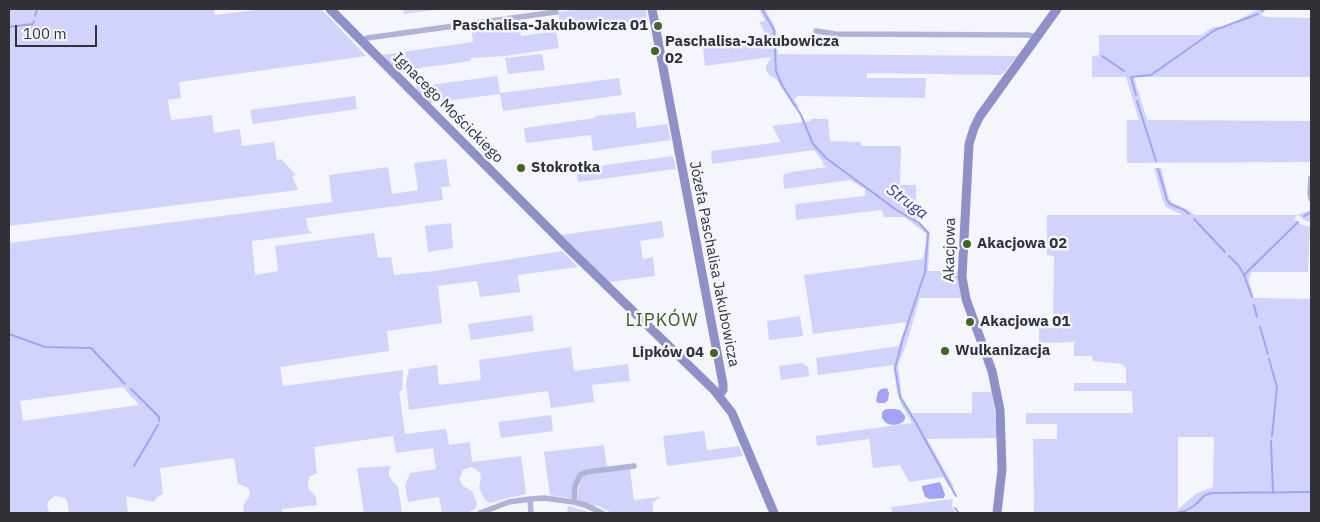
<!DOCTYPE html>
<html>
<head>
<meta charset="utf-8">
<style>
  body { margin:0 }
  #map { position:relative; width:1320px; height:522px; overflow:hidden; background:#f4f5fd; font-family:"IBM Plex Sans",sans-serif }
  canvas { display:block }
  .frame { position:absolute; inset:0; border:10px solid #313137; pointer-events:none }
  .scale { position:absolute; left:15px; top:25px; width:82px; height:22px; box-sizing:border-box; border:2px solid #313137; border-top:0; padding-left:6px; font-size:15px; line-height:18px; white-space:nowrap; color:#313137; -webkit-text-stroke:4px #f4f5fd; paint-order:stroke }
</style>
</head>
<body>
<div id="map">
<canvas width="1320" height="522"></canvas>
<div class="frame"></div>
<div class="scale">100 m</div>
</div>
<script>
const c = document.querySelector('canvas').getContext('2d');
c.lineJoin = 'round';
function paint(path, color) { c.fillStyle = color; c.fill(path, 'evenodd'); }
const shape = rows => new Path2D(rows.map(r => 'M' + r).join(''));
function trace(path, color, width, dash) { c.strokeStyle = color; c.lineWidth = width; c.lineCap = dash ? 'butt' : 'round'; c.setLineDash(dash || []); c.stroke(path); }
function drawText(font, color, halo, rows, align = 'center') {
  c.font = font + ' "IBM Plex Sans",sans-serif'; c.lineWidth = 5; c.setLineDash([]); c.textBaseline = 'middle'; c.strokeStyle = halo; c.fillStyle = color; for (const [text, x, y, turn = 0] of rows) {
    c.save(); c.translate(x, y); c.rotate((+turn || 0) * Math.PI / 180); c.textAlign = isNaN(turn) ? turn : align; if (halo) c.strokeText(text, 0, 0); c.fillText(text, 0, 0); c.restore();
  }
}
paint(shape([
  [9,9,214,9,215,15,265,9,321,9,366,56,179,82,181,98,168,100,171,120,212,115,214,133,240,129,242,146,274,142,277,160,281,159,296,175,292,176,298,190,9,226],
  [403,9,441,9,404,14],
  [582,9,646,9,647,20,561,31,558,12],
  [759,9,765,9,774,25,776,31,778,54,1017,56,1004,73,1000,75,867,73,867,78,926,78,925,98,797,96,794,100,799,107,794,107,776,79,770,76,766,70,766,66,771,58,771,57,705,66,703,48,764,40,764,31,759,22,765,21],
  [1259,9,1267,9,1261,15,1267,17,1310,18,1311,77,1134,77,1147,120,1311,121,1311,162,1127,163,1127,120,1139,120,1126,77,1092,77,1092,56,1099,55,1099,35,1201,35,1213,27,1221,27,1230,24],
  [518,20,521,36,556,31,559,48,504,56,471,58,471,61,398,71,382,55,473,42,471,26],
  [542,54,545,70,508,74,505,58],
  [497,76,500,93,619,78,622,95,503,111,500,94,430,103,415,87],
  [355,96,357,109,253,124,250,110],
  [635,112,637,128,667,124,671,140,593,151,591,135,526,143,524,128,595,118,595,116],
  [811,119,828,119,830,141,861,142,861,146,901,146,900,185,916,185,916,219,930,232,928,271,957,271,961,298,920,298,906,345,898,365,902,397,912,413,972,413,972,392,992,392,998,438,927,439,954,487,949,487,943,477,909,482,900,465,873,468,869,439,817,446,816,436,912,423,901,404,897,391,893,365,818,375,816,358,899,346,907,322,813,334,804,275,923,259,927,234,904,217,884,217,882,210,796,220,795,204,865,196,865,189,850,180,784,189,783,175,791,172,827,167,823,165,823,162,814,150,712,164,711,151,781,142,772,126,811,121],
  [673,156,676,169,578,182,576,169],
  [446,159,450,186,441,187,443,200,306,218,308,230,313,233,252,241,255,275,278,271,275,246,374,233,378,258,391,257,394,275,435,271,562,251,578,267,518,275,520,292,480,297,477,281,438,286,442,323,387,331,389,351,280,367,283,386,403,370,402,391,399,391,405,434,446,429,449,445,470,442,472,462,521,456,526,494,503,499,490,503,485,500,479,488,481,477,480,473,477,470,471,467,463,470,460,477,460,481,463,486,472,491,477,504,475,509,467,513,442,513,439,497,408,502,405,485,410,473,436,469,433,448,396,453,393,436,314,447,317,473,309,477,308,485,308,488,316,497,317,505,282,509,282,513,244,513,243,506,249,497,250,492,247,487,238,484,234,458,160,468,163,494,157,497,154,502,126,496,128,513,69,513,67,501,65,498,56,496,53,497,48,502,47,507,50,513,9,513,9,243,332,202,329,175,388,167,392,194,418,190,414,163],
  [123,387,139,405,23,421,20,401],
  [1154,168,1161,168,1169,199,1173,203,1188,210,1195,215,1297,215,1310,210,1310,222,1304,220,1298,215,1294,219,1300,224,1310,227,1308,272,1252,272,1250,276,1249,281,1254,298,1311,299,1311,513,1034,513,1033,439,1057,439,1057,424,1026,424,1026,413,1133,413,1132,391,1074,391,1074,383,1126,383,1126,368,1122,364,1093,361,1092,356,1074,356,1074,342,1039,343,1039,328,1053,328,1054,256,1047,255,1047,215,1183,215,1166,207,1163,201],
  [1178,437,1214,437,1213,487,1197,493,1178,509],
  [662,221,664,237,640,241,643,259,653,257,655,276,609,282,561,235],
  [451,223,453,248,428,252,425,226],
  [532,315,534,331,471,340,468,324],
  [800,316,803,336,769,340,767,321],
  [571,347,574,371,628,364,630,381,592,385,594,402,551,408,548,391,409,410,406,382,409,369,437,365,439,385,481,380,479,360],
  [802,363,808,367,809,376,781,380,779,366],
  [551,415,553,431,501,438,498,422],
  [704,431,707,450,739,446,743,456,667,466,663,436],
  [604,445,607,468,585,470,572,497,570,498,550,495,544,452],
  [391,466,389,471,389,477,398,487,402,513,364,513,357,468],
  [630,469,634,500,660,497,653,503,653,513,612,513,597,505,595,507,578,501,577,499,580,480,584,475],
  [953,499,952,506,956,513,892,513,891,507],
  [568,506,582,510,591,513,567,513]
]), '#d1d3fd');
paint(shape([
  [887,388,889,393,888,400,885,403,878,403,876,401,878,392,881,389],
  [886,409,895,409,900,410,905,416,905,419,903,422,899,424,893,425,888,424,885,422,882,418,882,412],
  [940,482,945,494,944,498,930,499,925,497,922,488,922,486]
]), '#a2a2f7');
trace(shape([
  [762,9,774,30,776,71,782,85,801,115,813,144,826,158,898,211,919,223,928,233,925,272,903,338,895,368,900,397,916,423,956,496],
  [1262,11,1264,9],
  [35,16,37,9],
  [9,27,33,24,34,21],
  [1102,56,1124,71],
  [1136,95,1131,77,1151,75,1215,30,1258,14],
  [1137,101,1156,161],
  [1158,169,1167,200,1170,204,1184,210,1189,214],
  [1304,216,1310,213],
  [1194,219,1225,252],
  [1229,256,1239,266,1244,275,1252,297],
  [1244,275,1298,222],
  [1254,305,1257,317],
  [1260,327,1268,354],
  [9,334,45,347,91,348,125,384],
  [1269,359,1277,387,1272,436],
  [131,389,159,417,159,421],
  [1271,441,1273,493],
  [134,466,158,425],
  [955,508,959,513],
  [1128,513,1176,513,1185,511,1194,506,1205,495,1212,493,1311,492]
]), '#a2a2f7', 2);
trace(shape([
  [816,31,835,34,1028,35,1037,37],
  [362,41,367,38,556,12],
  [1311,178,1310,194,1311,199],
  [530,499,531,513],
  [574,502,575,486,580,475,587,472,634,466],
  [480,513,509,502,530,499,544,498,574,502,585,505,602,513]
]), '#b0b2d8', 5.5);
trace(shape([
  [330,9,567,247,714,390,732,413,774,513],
  [652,9,723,384,723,390,719,395],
  [997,513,1002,469,1000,410,992,371,966,299,962,277,969,144,974,128,980,116,1057,9]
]), '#8f90c8', 9);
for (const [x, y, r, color] of [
  [658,26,5,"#40661f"],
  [655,51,5,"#40661f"],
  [521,168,5,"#40661f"],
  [967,244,5,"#40661f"],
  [970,322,5,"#40661f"],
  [945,351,5,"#40661f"],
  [714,353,5,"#40661f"]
]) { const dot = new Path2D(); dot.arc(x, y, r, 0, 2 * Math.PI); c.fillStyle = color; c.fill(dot); trace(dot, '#f4f5fd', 2); }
drawText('bold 15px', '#313137', '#f4f5fd', [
  ["Paschalisa-Jakubowicza 01",648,26,"right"],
  ["Paschalisa-Jakubowicza",665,42],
  ["02",665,59],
  ["Stokrotka",531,168],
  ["Akacjowa 02",977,244],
  ["Akacjowa 01",980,322],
  ["Wulkanizacja",955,351],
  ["Lipków 04",704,353,"right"]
], 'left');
drawText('15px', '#313137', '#f4f5fd', [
  ["Ignacego Mościckiego",448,108,45],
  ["Akacjowa",950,250,-89],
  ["Józefa Paschalisa Jakubowicza",714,264,79]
]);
drawText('italic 16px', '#423596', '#f4f5fd', [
  ["Struga",907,202,37]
]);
c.letterSpacing = '1px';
drawText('18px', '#3c5e1f', '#f4f5fd', [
  ["LIPKÓW",662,321]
]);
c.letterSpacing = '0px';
</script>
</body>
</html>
